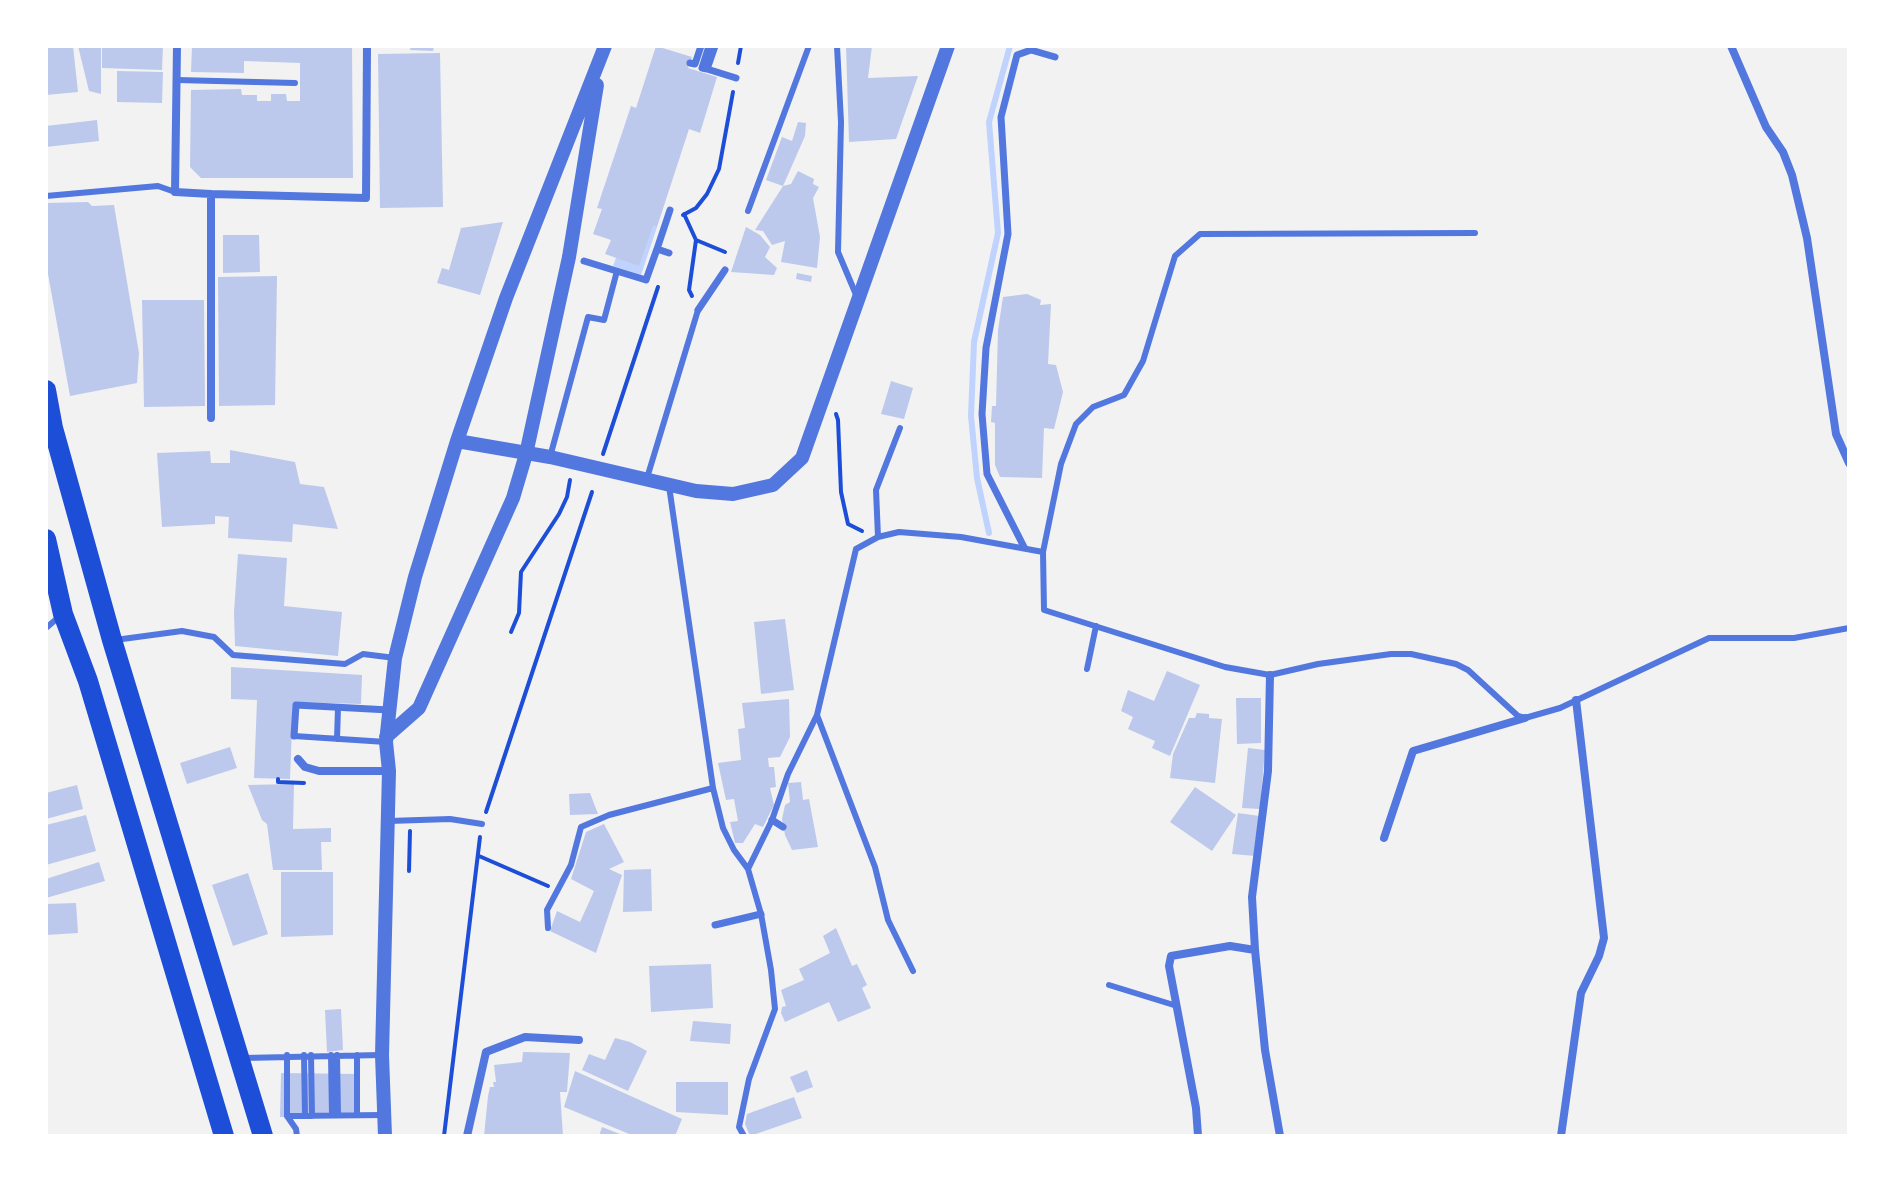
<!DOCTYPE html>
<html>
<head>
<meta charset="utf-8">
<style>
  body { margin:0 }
  #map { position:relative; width:1895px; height:1182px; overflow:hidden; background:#f2f2f2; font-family:"IBM Plex Serif",serif }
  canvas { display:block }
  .frame { position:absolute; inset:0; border:48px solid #fff; pointer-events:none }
</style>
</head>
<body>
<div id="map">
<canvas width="1895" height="1182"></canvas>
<div class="frame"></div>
</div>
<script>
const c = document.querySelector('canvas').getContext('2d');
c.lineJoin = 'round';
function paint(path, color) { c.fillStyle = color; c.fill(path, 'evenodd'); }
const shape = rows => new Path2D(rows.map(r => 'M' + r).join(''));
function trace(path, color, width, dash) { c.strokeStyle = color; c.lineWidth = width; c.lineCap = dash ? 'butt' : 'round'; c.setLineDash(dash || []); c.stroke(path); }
paint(shape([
  [653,226,657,227,641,275,613,266,616,258]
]), '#bfd3fe');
trace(shape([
  [989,533,977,478,971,416,974,342,998,233,989,122,1010,46]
]), '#bfd3fe', 6);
paint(shape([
  [46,46,73,46,78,92,46,95],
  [78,46,101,46,101,94,89,91],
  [102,46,163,46,162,70,102,68],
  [192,46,352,46,353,178,201,178,190,167,191,90,241,89,242,95,257,95,257,101,271,101,271,94,286,94,287,101,300,101,300,63,244,61,244,73,191,72],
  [411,46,434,46,433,51,410,50],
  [656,46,692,57,688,68,717,77,700,133,689,129,657,227,653,226,639,266,605,254,611,240,593,234,602,209,597,208,631,106,636,108],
  [846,46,872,46,868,78,918,76,896,139,849,142],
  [440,53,443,207,380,208,378,54],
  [117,71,163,72,162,103,117,102],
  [97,120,99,141,46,147,46,126],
  [798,122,806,123,805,136,783,186,766,180,782,137,792,141],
  [798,171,814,179,813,184,819,187,813,198,820,237,817,268,781,262,785,241,772,245,763,231,755,230,783,186,791,184],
  [88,202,92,206,114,205,139,353,137,383,70,396,46,263,46,203],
  [503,222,480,295,437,283,442,268,449,270,461,228],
  [746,227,760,235,770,247,765,257,777,268,774,275,731,272],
  [223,235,259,235,260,272,223,273],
  [797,273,812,276,811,282,796,279],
  [277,276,275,405,219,406,218,277],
  [1027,294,1041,300,1040,305,1051,304,1048,364,1056,365,1063,392,1054,429,1044,428,1042,478,1000,477,995,465,995,423,991,422,992,406,996,406,998,330,1003,297],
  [142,300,204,300,205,406,144,407],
  [891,381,913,388,904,419,881,414],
  [230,450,295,462,300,484,324,487,338,529,293,524,292,542,228,538,229,517,215,516,215,524,162,527,157,453,210,451,211,463,230,463],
  [238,554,287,558,284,606,342,612,338,656,235,646,234,612],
  [785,619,794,690,761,694,754,622],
  [231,667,362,675,361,704,293,702,290,779,254,778,257,700,231,699],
  [1167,671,1200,685,1170,756,1152,748,1155,741,1128,729,1133,717,1121,711,1128,690,1154,701],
  [1236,698,1261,698,1261,743,1237,744],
  [789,699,790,737,780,757,768,758,769,767,774,767,776,787,770,788,774,805,763,827,755,824,743,843,735,843,730,822,738,821,734,799,726,800,718,763,741,760,738,729,745,728,742,703],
  [1197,713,1209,714,1209,718,1222,719,1215,783,1170,778,1173,754,1189,718,1195,718],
  [230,747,237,768,187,784,180,763],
  [1248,748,1265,750,1260,809,1242,808],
  [801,782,803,800,809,799,818,847,792,850,785,835,782,819,785,805,790,802,788,783],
  [294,784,293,829,331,828,331,842,321,842,322,870,273,870,267,824,262,820,248,785],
  [77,785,83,809,46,819,46,793],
  [1195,787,1236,815,1212,851,1170,822],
  [590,793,598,814,570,815,569,794],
  [1238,813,1260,816,1256,856,1232,854],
  [86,815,96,851,46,865,46,825],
  [604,824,624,862,609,869,622,875,596,953,550,931,557,911,580,922,594,891,571,879,586,832],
  [99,862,105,881,46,898,46,879],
  [651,869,652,911,623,912,624,870],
  [281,872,333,872,333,935,281,937],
  [248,873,268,934,233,946,212,885],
  [76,903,78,933,46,935,46,904],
  [836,928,852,966,857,964,867,985,862,988,871,1008,838,1022,829,1002,785,1022,781,1013,782,1007,786,1006,781,990,804,980,799,969,830,953,823,936],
  [711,964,713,1008,651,1012,649,966],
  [341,1009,343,1050,327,1052,325,1010],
  [693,1021,731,1024,730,1044,690,1041],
  [615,1038,630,1042,647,1051,628,1091,582,1070,589,1054,605,1060],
  [523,1052,570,1053,567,1092,560,1092,563,1136,484,1136,488,1096,490,1087,494,1087,493,1082,496,1082,494,1065,522,1062],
  [807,1070,813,1087,797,1093,790,1077],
  [575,1071,682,1119,675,1136,634,1136,564,1107],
  [281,1073,357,1074,357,1117,280,1117],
  [676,1082,728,1082,728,1115,676,1112],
  [794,1097,802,1118,750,1136,745,1124,747,1114],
  [602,1127,625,1136,599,1136]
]), '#bdc9ec');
trace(shape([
  [738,63,741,46],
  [684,214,696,240,689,290,692,296],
  [683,215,696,208,707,194,719,169,733,92],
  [696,240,725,252],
  [836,414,838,420,841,492,848,524,862,531],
  [603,454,658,287],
  [511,632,519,613,521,572,559,514,567,497,570,480],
  [278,779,278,782,304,783],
  [486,812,592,492],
  [479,856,548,886],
  [409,871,410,831],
  [444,1136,480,837]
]), '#1d4ed8', 4);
trace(shape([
  [837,46,841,122,838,252,857,297],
  [177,80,295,83],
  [46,196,158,186,175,192],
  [748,211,809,46],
  [550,457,588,317,604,320,617,271],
  [647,478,698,310],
  [669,486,713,788,723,828,734,850,748,869,761,914,771,970,775,1009,749,1079,739,1127,744,1136],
  [878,537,876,490,900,428],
  [1043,552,1061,464,1076,424,1093,407,1124,395,1143,361,1175,256,1200,234,1475,233],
  [46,628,60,616],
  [115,640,182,631,214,637,233,655,345,664,363,654,395,658],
  [1087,669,1096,626],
  [817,715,875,867,888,920,913,971],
  [294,736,386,742],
  [337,739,338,708],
  [389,821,450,819,482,824],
  [748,869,772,820,788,774,817,715,856,549,878,537,899,532,961,537,1043,552,1044,610,1225,667,1270,675,1318,664,1391,654,1411,654,1456,664,1468,670,1518,716,1525,718,1560,708,1709,638,1794,638,1849,628],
  [548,928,547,910,571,865,581,827,609,815,713,788],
  [1109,985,1177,1006],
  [287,1055,287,1116,296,1129,297,1136],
  [304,1055,305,1116],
  [311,1055,312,1116],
  [331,1055,332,1115],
  [337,1055,338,1115],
  [357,1055,357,1115],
  [244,1058,380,1055],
  [287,1116,384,1115]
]), '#5277de', 6);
trace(shape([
  [715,46,707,69,736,78],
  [690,63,695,64,701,46],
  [707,69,702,68,709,46],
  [657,249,670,210],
  [584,261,646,280,657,249,669,253],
  [698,310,725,270],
  [1024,547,987,474,982,414,986,348,1008,234,1001,117,1017,55,1031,50,1055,57],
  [294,736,296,705,389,710],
  [772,820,783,827],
  [715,925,761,914]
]), '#5277de', 7);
trace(shape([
  [177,46,175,192,211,194,211,418],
  [1731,46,1766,127,1783,152,1792,175,1807,238,1836,434,1849,463],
  [211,194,366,198,367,46],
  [298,759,305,767,319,771,389,771],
  [1384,838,1413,751,1525,718],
  [1255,950,1265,1050,1280,1136],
  [467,1136,486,1052,525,1037,579,1040],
  [1198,1136,1196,1108,1169,966,1171,956,1230,946,1255,950,1252,897,1268,771,1270,675],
  [1561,1136,1581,993,1599,956,1604,938,1576,700]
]), '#5277de', 8);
trace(shape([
  [457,441,550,457,696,491,733,494,773,485,802,458,948,46],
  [386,737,419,708,513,498,526,454,569,257,597,85],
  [385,1136,382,1055,389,771,386,742,395,658,415,577,457,441,506,298,605,46]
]), '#5277de', 14);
trace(shape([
  [46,390,53,428,112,640,263,1136],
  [46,539,63,614,88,681,224,1136]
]), '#1d4ed8', 20);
</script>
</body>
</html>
